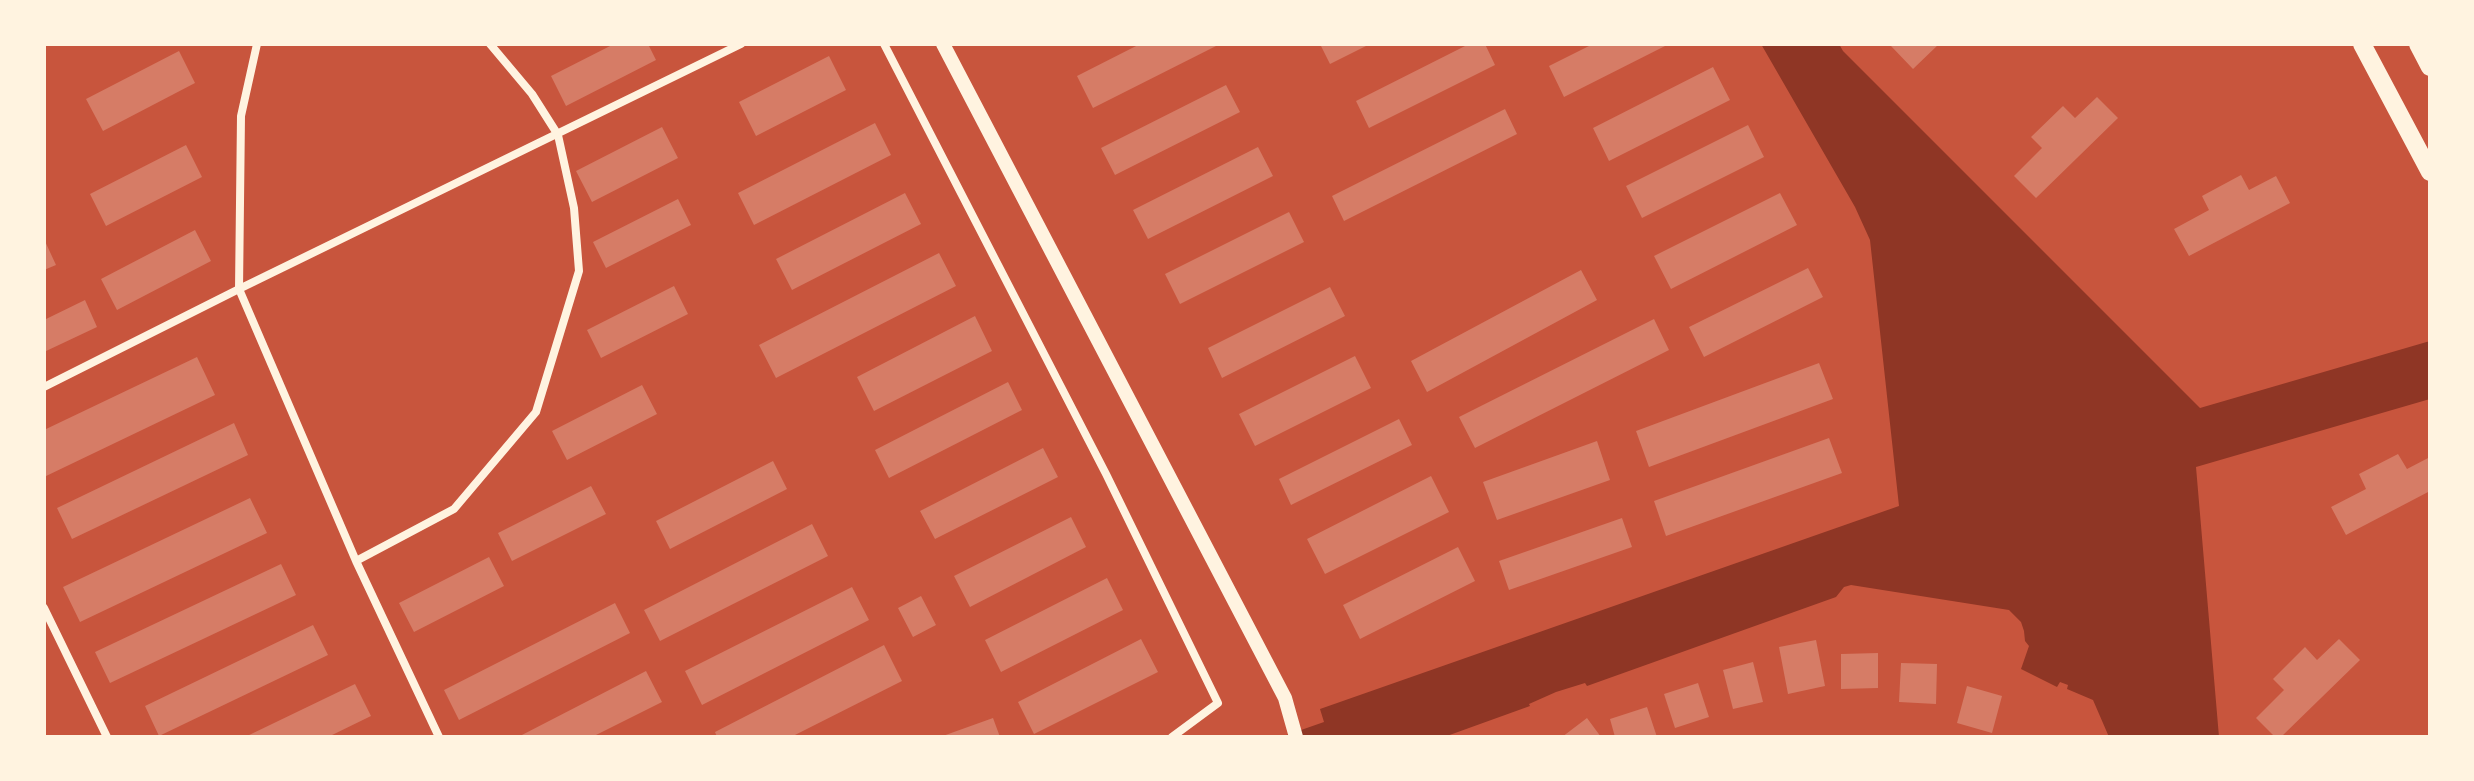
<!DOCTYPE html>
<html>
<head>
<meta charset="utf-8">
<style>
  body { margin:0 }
  #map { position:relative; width:2474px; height:781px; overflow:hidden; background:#c8553d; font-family:Overpass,sans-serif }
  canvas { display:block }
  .frame { position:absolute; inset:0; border:46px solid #fff3e0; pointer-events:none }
</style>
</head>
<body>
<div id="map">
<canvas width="2474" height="781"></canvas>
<div class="frame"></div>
</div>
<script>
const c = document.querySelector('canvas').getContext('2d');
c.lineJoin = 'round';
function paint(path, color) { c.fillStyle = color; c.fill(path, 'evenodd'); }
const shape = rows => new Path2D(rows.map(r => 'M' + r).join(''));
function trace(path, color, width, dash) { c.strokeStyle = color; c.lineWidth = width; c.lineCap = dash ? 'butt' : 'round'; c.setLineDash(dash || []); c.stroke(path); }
paint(shape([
  [1761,44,1839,44,1843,51,2200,408,2430,341,2430,399,2196,467,2219,737,2109,737,2093,700,2067,689,2068,685,2060,682,2057,687,2021,669,2029,646,2025,641,2024,631,2021,622,2009,610,1851,585,1844,587,1836,597,1587,686,1585,683,1556,692,1529,704,1530,706,1444,737,1281,737,1324,722,1320,709,1899,506,1870,240,1855,207]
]), '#8f3625');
paint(shape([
  [614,44,648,44,656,60,566,106,551,76],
  [1140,44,1220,44,1093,108,1077,76],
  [1320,44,1370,44,1330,64],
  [1469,44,1485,44,1495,65,1369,128,1356,101],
  [1593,44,1669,44,1564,97,1549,66],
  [1894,44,1939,44,1913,69,1891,46],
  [179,51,195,83,103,131,86,99],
  [829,56,846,90,756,136,739,102],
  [1713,67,1730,100,1609,161,1593,128],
  [1226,85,1240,112,1115,175,1101,148],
  [2097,97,2118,118,2036,198,2014,176,2042,148,2031,137,2063,106,2075,118],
  [1505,109,1517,134,1344,221,1332,196],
  [875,123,891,155,754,225,738,193],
  [1748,125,1764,157,1642,218,1626,186],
  [662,127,678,158,592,202,576,171],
  [186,145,202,177,106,226,90,194],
  [1258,147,1273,176,1148,239,1133,210],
  [2241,175,2249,190,2276,176,2290,203,2189,256,2174,229,2209,210,2202,196],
  [905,193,921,224,792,290,776,259],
  [1780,193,1797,225,1671,289,1654,256],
  [678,199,691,225,606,268,593,242],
  [1289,212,1304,242,1180,304,1165,274],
  [195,230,211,261,117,310,101,279],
  [44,239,56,265,44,270],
  [939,253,956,286,776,378,759,345],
  [1808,268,1823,297,1704,357,1689,327],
  [1581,270,1597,300,1427,392,1411,361],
  [674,286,688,314,601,358,587,330],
  [1330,287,1345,316,1222,378,1208,348],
  [85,300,97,327,44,352,44,320],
  [975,316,992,351,874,411,857,377],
  [1654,319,1669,350,1475,448,1459,417],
  [1355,356,1371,388,1255,446,1239,414],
  [197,357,215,395,44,477,44,430],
  [1819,363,1833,399,1649,467,1636,431],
  [1008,382,1022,410,889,478,875,450],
  [642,385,657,414,567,460,552,431],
  [1399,419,1412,445,1291,505,1279,479],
  [234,423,248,455,72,539,57,508],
  [1829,438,1842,473,1666,536,1654,501],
  [1597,441,1610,480,1497,520,1483,482],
  [1043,448,1058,477,935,539,920,511],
  [2398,454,2407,469,2430,457,2430,491,2346,535,2331,507,2366,489,2359,474],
  [773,461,787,489,670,549,656,521],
  [1431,476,1449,512,1325,574,1307,539],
  [591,486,606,514,512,561,498,533],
  [250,498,267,533,80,622,63,587],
  [1071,517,1086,547,970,607,954,576],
  [1622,518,1632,547,1509,590,1499,561],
  [812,524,828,556,660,641,644,610],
  [1458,547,1475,581,1360,639,1343,605],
  [489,557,504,586,414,632,399,603],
  [281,564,296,595,110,683,95,652],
  [1107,578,1123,610,1001,672,985,640],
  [852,587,869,620,702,705,685,671],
  [921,596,936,625,913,637,898,608],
  [615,603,630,633,459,720,444,690],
  [313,625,328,655,159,736,145,706],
  [1141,639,1158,672,1034,734,1018,702],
  [2339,639,2360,660,2281,737,2275,737,2256,718,2284,690,2273,679,2305,647,2317,660],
  [1816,640,1825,686,1788,694,1779,647],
  [884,645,902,681,791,737,717,737,715,732],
  [1878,653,1878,688,1841,689,1841,654],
  [1753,662,1763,702,1733,709,1723,670],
  [1901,663,1937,664,1936,704,1899,702],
  [646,671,662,702,592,737,518,737],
  [1698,683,1709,717,1675,728,1664,694],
  [355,684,371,716,328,737,245,737],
  [1967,686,2002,696,1992,733,1957,723],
  [1647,707,1657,737,1615,737,1610,719],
  [993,718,1000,737,940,737],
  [1587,718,1601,737,1562,737]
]), '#d67c66');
trace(shape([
  [257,44,241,116,239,289,356,561,439,737],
  [884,44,1106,474,1218,703,1172,737],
  [44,387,239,289,741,44],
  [356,561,454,509,536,412,579,271,574,208,558,135,532,94,490,44],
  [44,608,107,737]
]), '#fff3e0', 8);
trace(shape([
  [943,44,1285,698,1296,737]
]), '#fff3e0', 14);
trace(shape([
  [2362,44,2430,172],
  [2418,44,2430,67]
]), '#fff3e0', 18);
</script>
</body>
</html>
